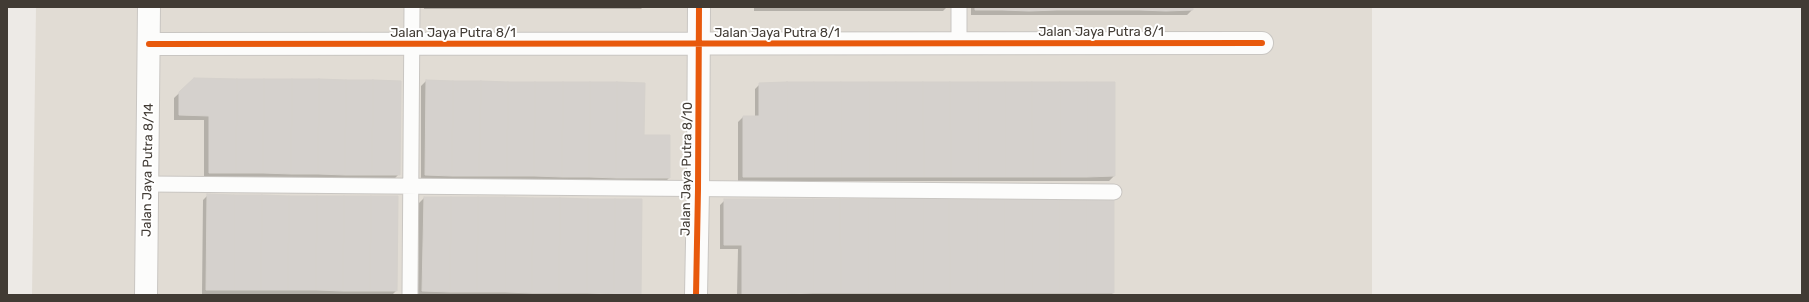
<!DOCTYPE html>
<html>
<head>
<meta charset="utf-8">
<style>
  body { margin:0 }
  #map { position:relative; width:1809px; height:302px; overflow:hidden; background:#edeae6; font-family:Rubik,sans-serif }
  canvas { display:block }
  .frame { position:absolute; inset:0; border:8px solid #413b34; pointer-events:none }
</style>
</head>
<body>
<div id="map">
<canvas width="1809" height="302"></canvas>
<div class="frame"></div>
</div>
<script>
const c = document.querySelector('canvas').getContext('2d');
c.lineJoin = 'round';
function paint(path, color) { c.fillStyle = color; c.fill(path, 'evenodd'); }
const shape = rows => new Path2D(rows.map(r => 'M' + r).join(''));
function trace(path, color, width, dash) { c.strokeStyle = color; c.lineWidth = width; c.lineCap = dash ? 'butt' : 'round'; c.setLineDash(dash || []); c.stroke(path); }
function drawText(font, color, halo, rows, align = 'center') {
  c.font = font + ' Rubik,sans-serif'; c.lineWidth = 4; c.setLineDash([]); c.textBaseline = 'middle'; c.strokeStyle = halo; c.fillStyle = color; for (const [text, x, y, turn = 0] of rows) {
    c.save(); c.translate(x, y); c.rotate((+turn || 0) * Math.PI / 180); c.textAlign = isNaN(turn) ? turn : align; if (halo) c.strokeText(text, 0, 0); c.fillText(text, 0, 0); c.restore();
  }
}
paint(shape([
  [36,7,1372,7,1372,295,32,295]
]), '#e1dcd4');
paint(shape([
  [424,7,643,7,641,9,424,9],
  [754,7,947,7,943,11,754,11],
  [971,7,1192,7,1192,10,1187,15,971,15],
  [194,79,399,174,394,179,204,178,204,120,174,120,174,98],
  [426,81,643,136,669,178,664,183,421,180,421,86],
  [760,84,1114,176,1109,181,738,181,738,122,743,117,755,117,755,89],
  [208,195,396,291,392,295,202,294,203,200],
  [424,198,640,294,418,295,419,203],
  [725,200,1113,293,1111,295,737,295,738,249,720,249,720,205]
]), '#0003');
const building = shape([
  [975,7,1002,7,1002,10,975,10,975,7],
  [1002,7,1029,7,1029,11,1002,10,1002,7],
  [1029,7,1057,7,1057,10,1029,11,1029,7],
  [1057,7,1084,7,1084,10,1057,10,1057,7],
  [1084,7,1112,7,1112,10,1084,10,1084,7],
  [1112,7,1139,7,1139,10,1112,10,1112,7],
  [1139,7,1166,7,1166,11,1139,10,1139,7],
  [1166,7,1193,7,1193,10,1166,11,1166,7],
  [194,78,237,79,236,173,209,173,209,116,179,115,179,92,194,78],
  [237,79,264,79,263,173,236,173,237,79],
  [264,79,292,79,291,174,263,173,264,79],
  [292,79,319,79,318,174,291,174,292,79],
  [319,79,346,80,345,175,318,174,319,79],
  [346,80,373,80,372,175,345,175,346,80],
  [373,80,401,81,400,175,372,175,373,80],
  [426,80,453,81,452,176,425,175,426,80],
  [453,81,481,81,479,176,452,176,453,81],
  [481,81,508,82,507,176,479,176,481,81],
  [508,82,535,82,534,176,507,176,508,82],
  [535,82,563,82,562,177,534,176,535,82],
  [563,82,590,82,589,177,562,177,563,82],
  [590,82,617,82,616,178,589,177,590,82],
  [617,82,645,83,644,135,670,135,670,178,616,178,617,82],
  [787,82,814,82,814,177,787,177,787,82],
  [787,82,787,177,743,177,743,116,759,116,759,83,787,82],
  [814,82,841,82,841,177,814,177,814,82],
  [841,82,869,82,869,177,841,177,841,82],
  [869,82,896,82,896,177,869,177,869,82],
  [896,82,923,82,924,177,896,177,896,82],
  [923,82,950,82,951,177,924,177,923,82],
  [950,82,978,82,978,177,951,177,950,82],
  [978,82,1005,82,1005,177,978,177,978,82],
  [1005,82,1032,82,1033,177,1005,177,1005,82],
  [1032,82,1060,82,1060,177,1033,177,1032,82],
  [1060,82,1087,82,1087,177,1060,177,1060,82],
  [1087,82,1115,82,1115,176,1087,177,1087,82],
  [207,194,234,195,234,290,206,290,207,194],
  [234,195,262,195,261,290,234,290,234,195],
  [262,195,289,196,288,290,261,290,262,195],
  [289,196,317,196,316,290,288,290,289,196],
  [317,196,344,196,343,291,316,290,317,196],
  [344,196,371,196,370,291,343,291,344,196],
  [371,196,398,196,397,291,370,291,371,196],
  [424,197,451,197,450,292,422,291,424,197],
  [451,197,478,197,477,292,450,292,451,197],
  [478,197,505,197,505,292,477,292,478,197],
  [505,197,533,198,532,293,505,292,505,197],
  [533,198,560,198,559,293,532,293,533,198],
  [560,198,588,199,587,293,559,293,560,198],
  [895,198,923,198,923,293,895,293,895,198],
  [895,198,895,293,868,293,868,199,895,198],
  [923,198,949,199,950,293,923,293,923,198],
  [1004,198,1032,198,1032,293,1004,293,1004,198],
  [1004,198,1004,293,977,293,977,199,1004,198],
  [1032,198,1059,198,1059,293,1032,293,1032,198],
  [1059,198,1086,198,1086,293,1059,293,1059,198],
  [1086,198,1114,198,1114,293,1086,293,1086,198],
  [588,199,615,199,614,294,587,293,588,199],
  [615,199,642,199,641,294,614,294,615,199],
  [724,199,786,199,786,294,742,294,742,245,724,245,724,199],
  [786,199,813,199,813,293,786,294,786,199],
  [813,199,840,199,841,293,813,293,813,199],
  [840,199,868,199,868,293,841,293,840,199],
  [949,199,977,199,977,293,950,293,949,199]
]);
paint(building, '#d5d1cd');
trace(building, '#d5d1cc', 1);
const service = shape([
  [959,44,959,7],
  [148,184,1114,192],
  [410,295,412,7]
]);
const minor = shape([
  [149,44,1262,43],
  [146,295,149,7],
  [696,295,698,189,699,7]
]);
trace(service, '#c9c6c2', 17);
trace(minor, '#c9c6c2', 24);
trace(service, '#fcfcfb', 15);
trace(minor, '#fcfcfb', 22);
trace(shape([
  [149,44,1262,43],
  [696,295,698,189,699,7]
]), '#e8590c', 6);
drawText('13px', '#413b34', '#fff', [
  ["Jalan Jaya Putra 8/1",1101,32],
  ["Jalan Jaya Putra 8/1",453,33],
  ["Jalan Jaya Putra 8/1",777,33],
  ["Jalan Jaya Putra 8/10",687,169,-89],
  ["Jalan Jaya Putra 8/14",148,170,-89]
]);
</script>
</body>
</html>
